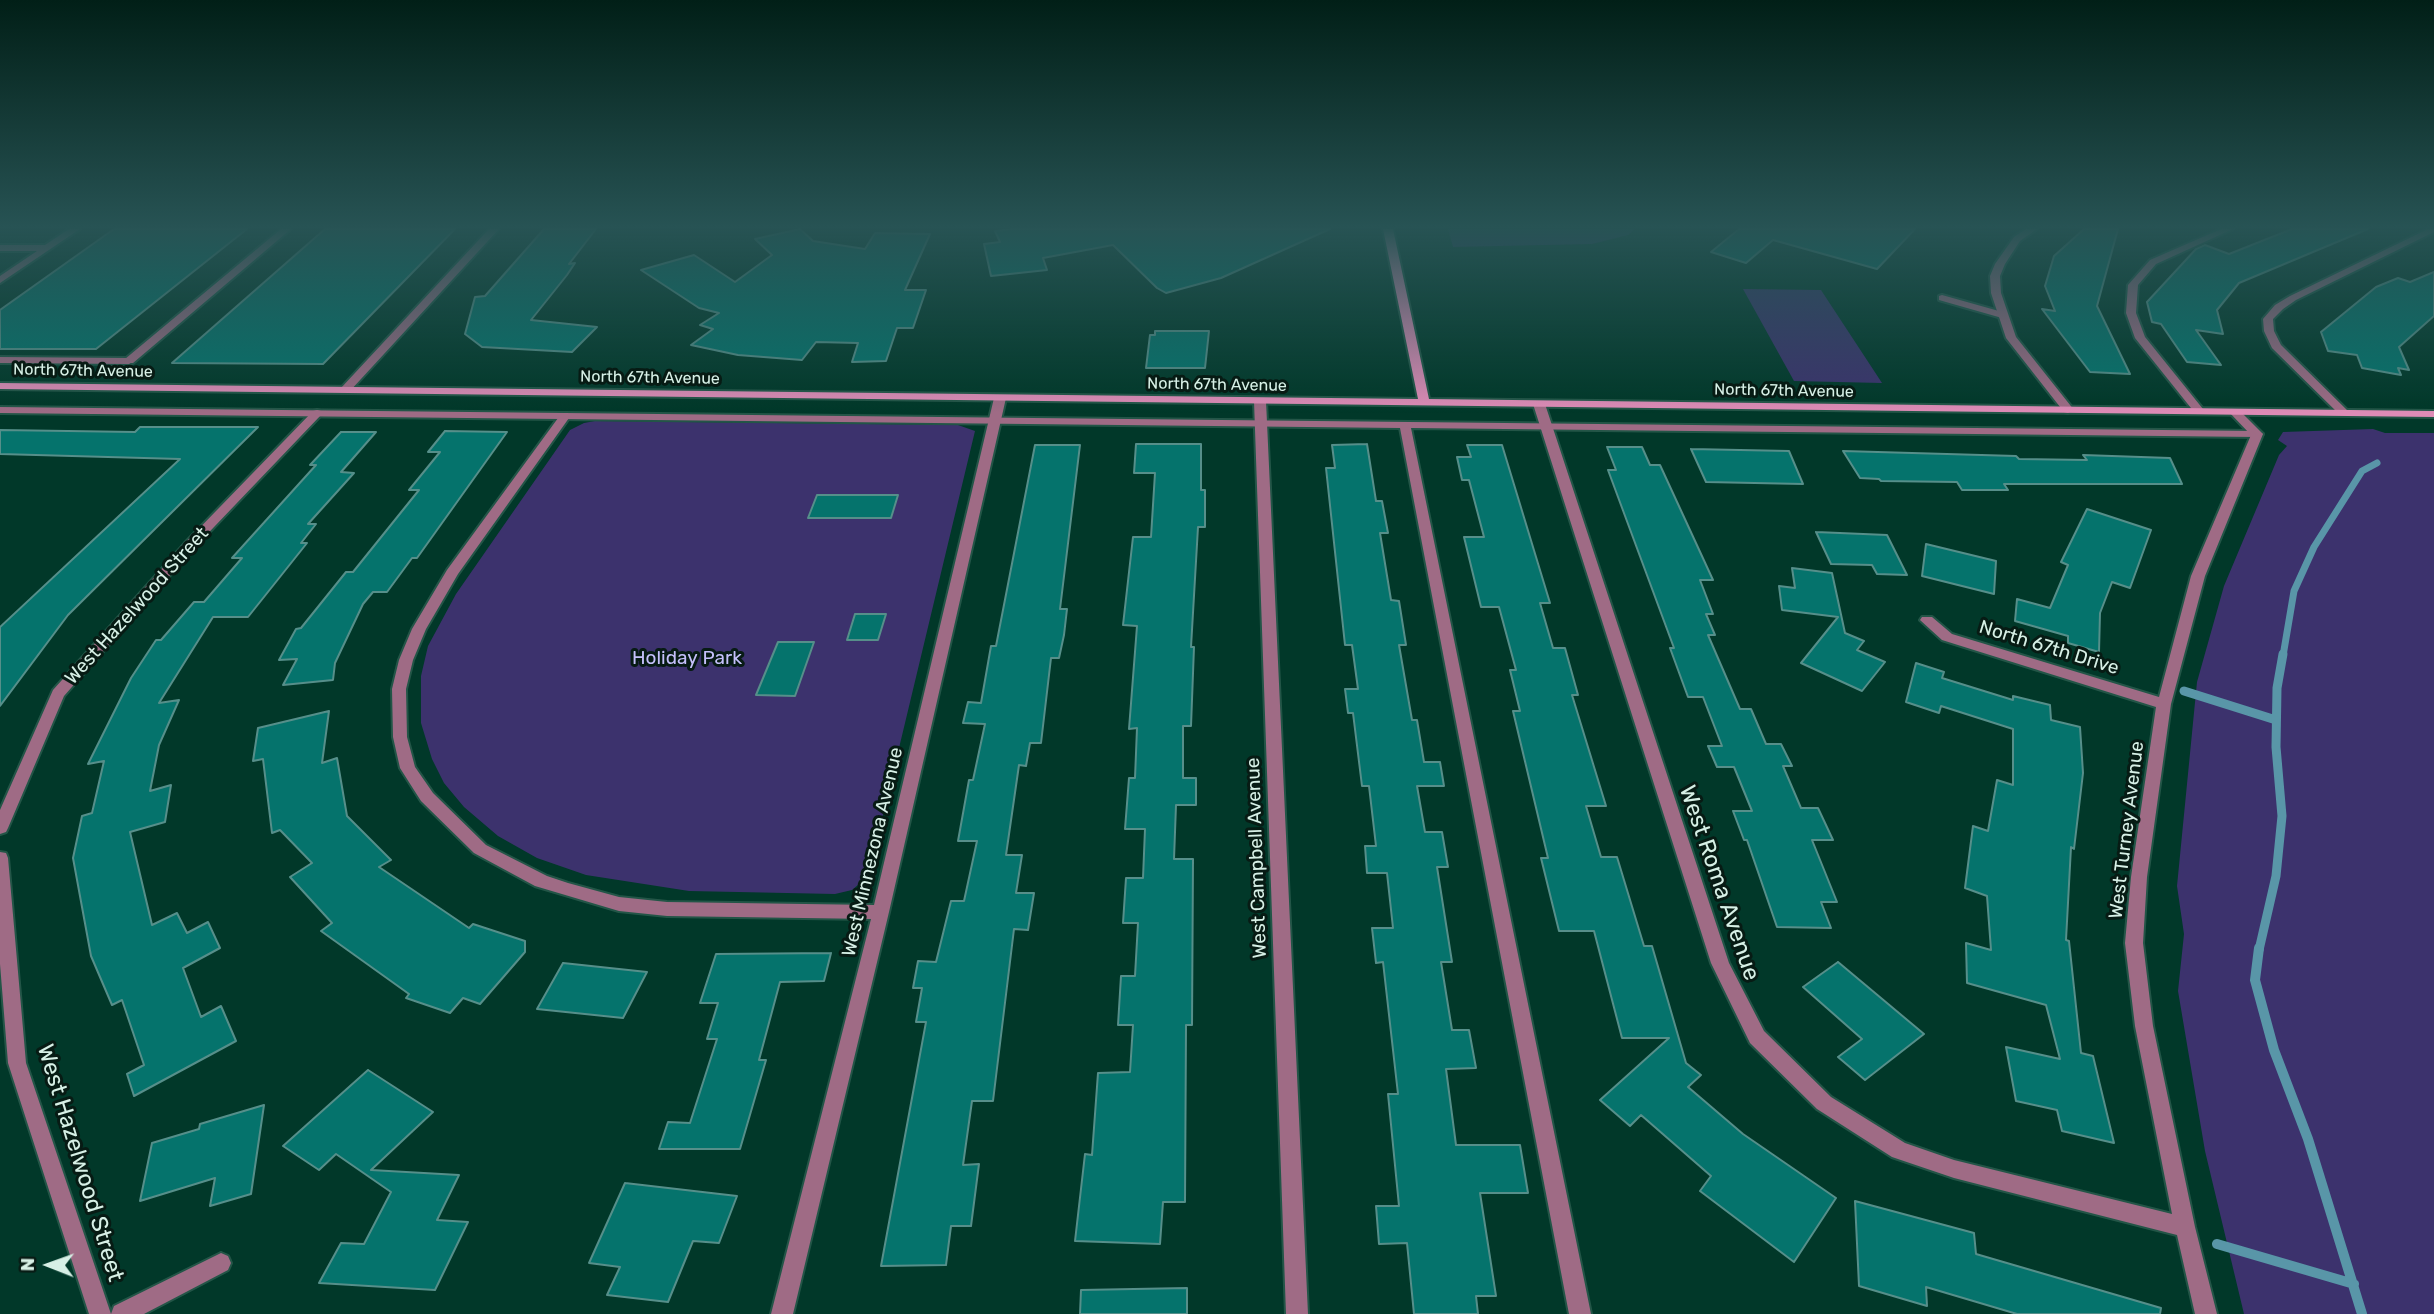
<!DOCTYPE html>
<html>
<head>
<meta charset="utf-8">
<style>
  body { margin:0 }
  #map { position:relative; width:2434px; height:1314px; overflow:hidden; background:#013829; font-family:Rubik,sans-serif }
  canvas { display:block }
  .north { position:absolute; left:14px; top:1230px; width:70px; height:70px; -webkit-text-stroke:5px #071b14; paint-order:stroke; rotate:271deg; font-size:19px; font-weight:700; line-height:28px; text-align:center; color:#d7f0e6 }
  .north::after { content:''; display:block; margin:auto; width:24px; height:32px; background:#d7f0e6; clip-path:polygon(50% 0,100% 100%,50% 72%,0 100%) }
</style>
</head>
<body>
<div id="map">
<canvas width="2434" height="1314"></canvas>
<div class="north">N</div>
</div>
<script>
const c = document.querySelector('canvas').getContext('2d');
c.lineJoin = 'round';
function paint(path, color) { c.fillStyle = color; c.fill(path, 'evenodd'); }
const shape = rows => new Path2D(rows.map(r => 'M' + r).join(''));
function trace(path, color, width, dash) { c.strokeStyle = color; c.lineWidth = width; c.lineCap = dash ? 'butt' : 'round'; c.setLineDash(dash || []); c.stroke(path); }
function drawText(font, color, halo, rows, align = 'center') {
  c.font = font + ' Rubik,sans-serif'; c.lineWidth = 6; c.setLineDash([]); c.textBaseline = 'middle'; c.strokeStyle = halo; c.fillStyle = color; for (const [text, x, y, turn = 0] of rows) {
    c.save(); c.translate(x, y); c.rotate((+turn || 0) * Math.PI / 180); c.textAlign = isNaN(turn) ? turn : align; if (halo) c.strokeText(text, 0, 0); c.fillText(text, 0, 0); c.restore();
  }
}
paint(shape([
  [1448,229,1635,229,1628,235,1592,244,1453,247],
  [1743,289,1821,290,1882,383,1794,381],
  [595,421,958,425,975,431,870,869,866,878,852,890,835,894,689,891,586,875,537,858,498,836,464,807,444,783,432,759,421,723,421,676,428,646,456,594,570,430,584,423],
  [2373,429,2385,433,2434,433,2434,1314,2244,1314,2205,1151,2178,991,2184,934,2177,886,2197,682,2224,586,2279,455,2287,446,2278,440,2283,432]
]), '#3c326d');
trace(shape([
  [2283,656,2294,591,2314,547,2362,471,2377,463]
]), '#5996a8', 7);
trace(shape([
  [2184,691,2276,720],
  [2259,950,2276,876,2282,816,2276,747,2277,688,2283,654]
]), '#5996a8', 9);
trace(shape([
  [2259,948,2255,980,2274,1050,2308,1139,2362,1314],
  [2217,1244,2354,1284]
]), '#5996a8', 10);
const building = shape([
  [114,229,247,229,96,349,0,349,0,310,114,229],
  [325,229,455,229,323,364,172,363,325,229],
  [544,229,596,229,569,264,575,263,567,275,531,320,597,327,572,352,482,347,465,334,475,297,485,296,544,229],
  [800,229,813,241,865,249,875,233,930,234,905,290,926,290,913,328,897,328,886,361,852,362,858,343,816,342,802,360,738,355,691,345,713,329,700,325,719,313,699,308,641,270,694,255,735,282,772,255,755,239,800,229],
  [1013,229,1330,229,1221,278,1166,293,1157,288,1113,245,1043,258,1047,270,991,276,984,244,1000,242,995,231,1013,229],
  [1739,229,1915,229,1877,269,1773,240,1746,263,1711,252,1739,229],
  [2084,229,2118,229,2097,306,2130,374,2090,372,2042,309,2055,311,2045,286,2054,256,2084,229],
  [2292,229,2368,229,2239,283,2217,310,2223,334,2196,330,2221,365,2187,362,2161,324,2152,322,2147,302,2196,249,2205,245,2229,254,2292,229],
  [2434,272,2434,316,2399,347,2409,370,2398,368,2401,375,2362,368,2357,355,2328,351,2321,332,2376,287,2398,278,2410,282,2434,272],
  [1155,331,1209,331,1205,368,1146,368,1150,335,1155,335,1155,331],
  [140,427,258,427,68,615,0,706,0,627,180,459,0,454,0,430,135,432,140,427],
  [445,431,507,432,417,558,412,558,387,592,373,592,363,604,335,663,333,680,283,685,297,659,279,660,296,629,301,628,346,572,353,572,419,490,409,490,440,452,428,452,445,431],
  [341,432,376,432,341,472,354,473,308,524,316,524,301,543,307,543,248,617,213,617,159,703,179,700,159,745,150,791,171,785,165,822,130,832,152,925,177,913,187,933,208,922,220,948,183,968,201,1017,221,1006,236,1041,134,1096,127,1074,144,1065,122,1000,112,1005,91,956,73,858,82,816,92,813,104,761,88,764,131,678,156,640,161,640,194,602,204,602,242,558,232,558,316,465,310,465,341,432],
  [1136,444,1201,444,1201,490,1205,490,1205,527,1198,527,1191,647,1194,647,1191,726,1183,726,1183,778,1196,778,1196,805,1176,805,1174,859,1193,859,1192,1025,1186,1025,1185,1202,1163,1202,1160,1244,1075,1241,1085,1154,1092,1155,1098,1073,1130,1072,1133,1025,1118,1025,1121,976,1135,976,1138,923,1123,923,1126,878,1143,878,1145,829,1125,829,1129,778,1135,778,1137,728,1129,729,1137,626,1123,625,1133,537,1151,537,1155,473,1134,473,1136,444],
  [1367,444,1376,501,1382,501,1388,533,1380,533,1391,600,1399,601,1406,645,1399,645,1412,720,1417,720,1424,762,1440,762,1444,786,1417,786,1425,832,1442,832,1448,867,1437,867,1452,962,1441,962,1452,1030,1469,1030,1476,1068,1446,1069,1456,1145,1520,1145,1528,1193,1480,1193,1496,1296,1476,1296,1478,1314,1414,1314,1407,1243,1379,1244,1376,1206,1399,1206,1388,1094,1398,1094,1383,962,1376,963,1372,928,1393,928,1387,873,1367,873,1365,846,1376,846,1369,786,1362,786,1353,713,1348,713,1345,689,1358,689,1352,645,1345,645,1326,468,1335,468,1332,445,1367,444],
  [1035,445,1080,445,1060,609,1067,609,1064,635,1059,658,1051,658,1041,743,1030,743,1026,766,1019,765,1006,855,1022,855,1016,893,1034,893,1028,930,1014,929,993,1101,972,1101,963,1165,979,1164,971,1226,951,1226,946,1265,881,1266,926,1022,916,1022,922,988,913,988,918,961,936,962,951,901,964,901,977,841,958,841,969,780,973,780,985,724,963,723,968,702,981,703,991,646,996,646,1035,445],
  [1467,445,1502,445,1550,603,1540,603,1553,648,1565,648,1578,695,1572,695,1606,806,1586,806,1601,857,1617,857,1644,946,1652,946,1686,1063,1701,1075,1688,1087,1743,1134,1836,1198,1794,1262,1700,1191,1711,1176,1641,1115,1630,1126,1600,1100,1669,1038,1622,1038,1594,931,1559,931,1541,858,1548,858,1513,711,1520,711,1510,670,1516,670,1499,607,1481,607,1464,537,1484,537,1469,480,1462,480,1457,457,1471,457,1467,445],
  [1607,447,1642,447,1650,465,1660,465,1713,580,1700,580,1713,614,1706,614,1715,635,1708,635,1740,709,1751,709,1766,744,1781,744,1792,766,1783,766,1801,808,1818,808,1833,840,1812,840,1837,902,1821,902,1831,928,1777,927,1747,840,1744,840,1733,811,1752,811,1734,767,1717,767,1708,746,1722,746,1703,697,1688,697,1670,648,1674,648,1608,470,1616,470,1607,447],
  [1691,449,1789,451,1803,484,1706,482,1691,449],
  [1843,451,2016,456,2019,459,2087,460,2083,455,2170,458,2182,484,2004,484,2008,490,1962,490,1957,482,1881,481,1879,479,1860,478,1843,451],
  [817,495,898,495,891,518,808,518,817,495],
  [2087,509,2151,530,2130,588,2112,582,2100,613,2099,652,2068,643,2068,636,2015,621,2017,599,2050,608,2068,565,2061,562,2087,509],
  [1816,532,1887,535,1907,575,1877,574,1872,565,1831,564,1816,532],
  [1926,544,1996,561,1994,594,1922,576,1926,544],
  [1792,568,1832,573,1845,633,1864,641,1857,650,1885,662,1862,691,1801,663,1838,617,1782,610,1779,586,1795,588,1792,568],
  [855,614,886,614,878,640,847,640,855,614],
  [778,642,814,642,795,696,756,695,778,642],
  [1916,663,1944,672,1942,678,2013,700,2013,696,2050,705,2051,720,2080,727,2083,773,2074,849,2071,847,2066,940,2069,941,2081,1053,2093,1056,2114,1143,2062,1131,2057,1110,2016,1101,2006,1047,2060,1059,2046,1005,1967,983,1966,943,1991,950,1987,896,1965,888,1973,826,1988,831,1997,780,2013,785,2013,729,1941,706,1939,713,1906,702,1916,663],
  [329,711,322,763,337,758,347,816,391,860,379,867,469,928,473,924,525,941,525,952,480,1004,463,998,450,1013,406,998,409,994,321,931,332,923,290,877,312,863,280,830,272,833,263,759,253,761,258,728,329,711],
  [831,953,824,981,780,982,759,1060,766,1060,740,1149,659,1149,668,1122,690,1123,717,1039,707,1039,718,1003,700,1003,716,954,831,953],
  [1838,962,1924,1034,1865,1080,1838,1057,1862,1039,1803,987,1838,962],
  [563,963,647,972,623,1018,537,1009,563,963],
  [368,1070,433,1112,371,1170,459,1175,437,1220,468,1222,435,1290,319,1283,341,1243,364,1244,391,1192,336,1154,319,1170,283,1146,368,1070],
  [264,1105,251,1194,210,1206,215,1178,140,1201,152,1143,199,1129,200,1124,264,1105],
  [625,1183,737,1196,719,1243,693,1241,668,1302,607,1295,620,1267,589,1263,625,1183],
  [1855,1201,1974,1233,1976,1254,2161,1308,2160,1314,2017,1314,1926,1287,1927,1306,1859,1286,1855,1201],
  [1187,1288,1187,1314,1080,1314,1081,1290,1187,1288]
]);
paint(building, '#05736c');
trace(building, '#568f8a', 2);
const lane = shape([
  [2221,229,2233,229,2156,264,2138,285,2136,313,2145,337,2203,409,2203,413,2199,414,2195,413,2135,338,2126,313,2128,285,2150,260,2221,229],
  [1942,295,2006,313,2007,315,2002,318,1939,300,1939,296,1942,295],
  [0,357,129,358,134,361,129,364,0,363,0,357],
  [0,407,2257,431,2263,434,2257,437,1411,428,1591,1314,1569,1314,1400,428,0,413,0,407]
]);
const street = shape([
  [69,229,80,229,0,283,0,276,37,251,0,251,0,245,45,245,69,229],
  [281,229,291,229,133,363,125,363,125,359,281,229],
  [489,229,499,229,349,392,341,392,341,388,489,229],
  [2026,229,2037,229,2020,241,2005,264,2000,276,2001,293,2016,337,2074,410,2068,413,2064,412,2006,338,1991,293,1990,276,1995,264,2014,237,2026,229],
  [2428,229,2434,229,2434,232,2296,300,2283,309,2273,319,2274,331,2281,345,2350,413,2348,415,2340,415,2272,348,2264,331,2263,319,2275,305,2290,296,2428,229],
  [1000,395,1006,398,889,912,793,1314,771,1314,871,919,667,916,619,911,535,886,474,853,421,801,400,768,393,737,392,689,399,660,412,629,447,570,561,414,569,414,569,418,458,574,426,629,413,660,406,689,407,737,415,767,433,793,486,845,547,876,568,883,619,897,667,902,874,905,994,398,1000,395],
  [1260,398,1266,401,1308,1314,1286,1314,1254,401,1260,398],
  [1539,401,1545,404,1729,963,1764,1031,1831,1097,1905,1143,1954,1160,2172,1214,2135,1026,2125,943,2131,877,2156,707,1942,640,1920,620,1922,617,1932,617,1952,634,2159,697,2191,576,2251,435,2229,412,2235,409,2239,410,2263,434,2205,576,2171,704,2147,877,2143,943,2153,1026,2195,1227,2217,1314,2195,1314,2177,1235,1954,1178,1892,1157,1817,1109,1750,1043,1711,963,1533,404,1539,401],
  [317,410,321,411,321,415,193,549,64,696,8,828,6,832,0,834,0,810,53,690,185,543,313,411,317,410],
  [0,852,6,853,8,858,26,1063,111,1314,89,1314,8,1063,0,964,0,852],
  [221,1253,228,1256,231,1263,228,1270,144,1314,111,1314,114,1306,221,1253]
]);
const secondary = shape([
  [1383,229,1393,229,1429,399,2434,411,2434,417,0,389,0,383,1418,399,1383,229]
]);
trace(lane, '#235547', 4);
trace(street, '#235547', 4);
trace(secondary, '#235547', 4);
paint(lane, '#9f6b85');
paint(street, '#9f6b85');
paint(secondary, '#de8bb6');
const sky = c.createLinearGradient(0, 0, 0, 413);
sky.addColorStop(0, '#011f17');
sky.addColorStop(0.55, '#275354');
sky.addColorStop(1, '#27535400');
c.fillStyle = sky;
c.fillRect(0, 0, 2434, 413);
drawText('16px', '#d7f0e6', '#071b14', [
  ["North 67th Avenue",83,371,1],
  ["North 67th Avenue",650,378,1],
  ["North 67th Avenue",1217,385,1],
  ["North 67th Avenue",1784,391,1]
]);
drawText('19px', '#d7f0e6', '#071b14', [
  ["West Hazelwood Street",137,606,-48],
  ["North 67th Drive",2049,648,17],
  ["West Turney Avenue",2127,830,-83],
  ["West Minnezona Avenue",873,852,-77],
  ["West Campbell Avenue",1257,858,-92]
]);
drawText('19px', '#c5c0fb', '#071b14', [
  ["Holiday Park",687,659]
]);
drawText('23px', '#d7f0e6', '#071b14', [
  ["West Roma Avenue",1719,883,71],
  ["West Hazelwood Street",80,1163,73]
]);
</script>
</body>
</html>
